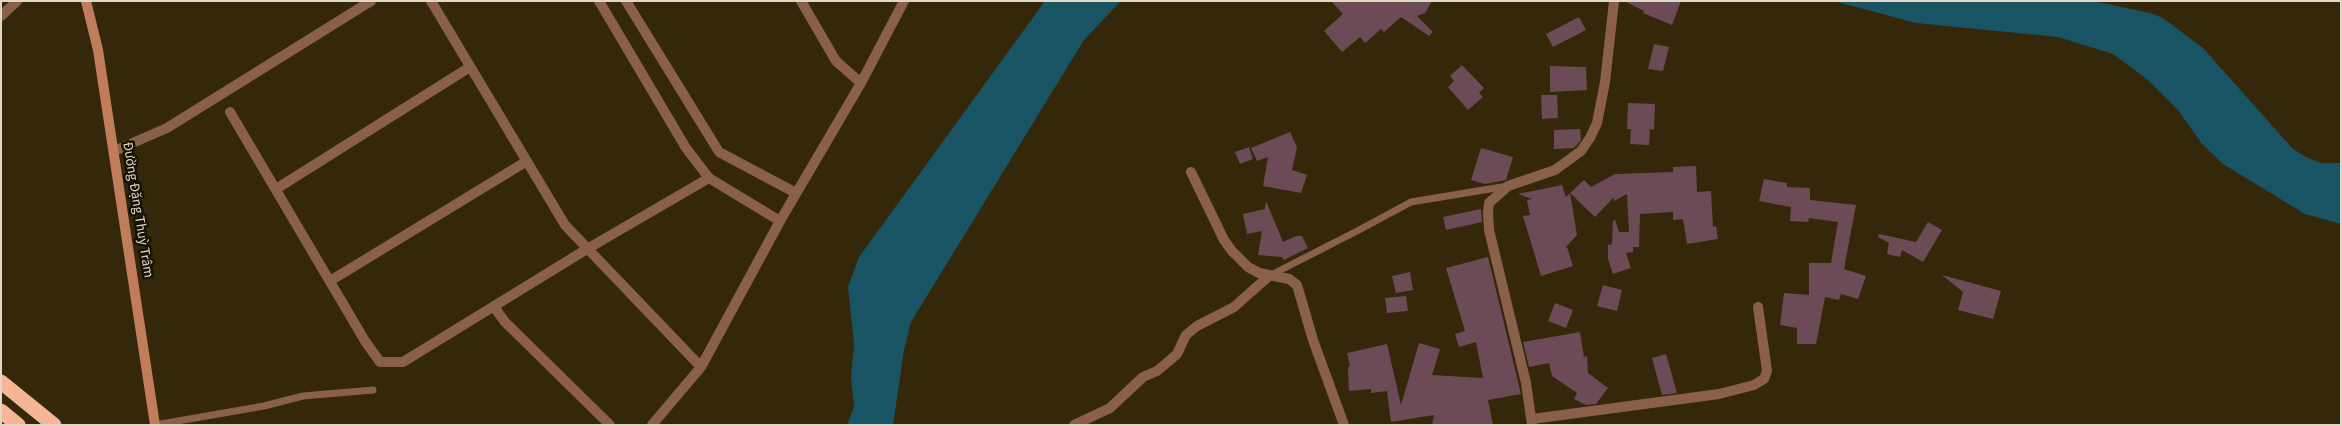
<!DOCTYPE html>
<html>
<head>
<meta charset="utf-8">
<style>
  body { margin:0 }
  #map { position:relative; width:2342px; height:426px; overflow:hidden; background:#352709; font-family:"Source Sans 3",sans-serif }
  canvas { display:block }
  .frame { position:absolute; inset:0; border:2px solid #e0d8c7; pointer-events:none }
</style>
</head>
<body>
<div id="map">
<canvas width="2342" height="426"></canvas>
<div class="frame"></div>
</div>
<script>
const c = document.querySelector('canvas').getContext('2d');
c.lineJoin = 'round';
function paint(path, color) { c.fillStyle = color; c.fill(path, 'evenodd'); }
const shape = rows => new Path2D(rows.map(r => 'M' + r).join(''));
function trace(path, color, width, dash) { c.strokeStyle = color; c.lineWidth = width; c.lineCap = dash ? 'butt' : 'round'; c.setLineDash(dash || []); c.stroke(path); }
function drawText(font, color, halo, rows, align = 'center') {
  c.font = font + ' "Source Sans 3",sans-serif'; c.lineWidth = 5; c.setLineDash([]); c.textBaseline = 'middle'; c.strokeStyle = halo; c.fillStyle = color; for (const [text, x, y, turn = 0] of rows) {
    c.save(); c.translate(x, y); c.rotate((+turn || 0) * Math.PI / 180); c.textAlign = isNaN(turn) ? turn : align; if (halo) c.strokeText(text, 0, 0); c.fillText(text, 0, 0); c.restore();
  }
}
paint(shape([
  [1045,1,1121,1,1084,40,911,322,904,350,893,425,847,425,854,407,851,377,854,344,848,287,859,257],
  [1834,1,2093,1,2150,13,2163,18,2203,48,2292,148,2304,156,2321,163,2341,163,2341,224,2305,214,2223,164,2202,144,2178,110,2148,80,2113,54,2058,37,1916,23]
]), '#185464');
paint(shape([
  [1331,1,1432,1,1425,13,1417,16,1433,32,1429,36,1401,17,1384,32,1381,29,1365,43,1360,37,1342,52,1324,31,1343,14],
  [1624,1,1681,1,1672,25,1643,13,1644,11],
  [1579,17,1586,30,1553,47,1546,34],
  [1654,44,1669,47,1663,71,1648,69],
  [1462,65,1484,88,1479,93,1483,97,1468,110,1448,87,1454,81,1450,76],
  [1550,66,1586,67,1587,90,1550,92],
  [1541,95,1557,95,1558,118,1542,119],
  [1628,103,1655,104,1654,130,1650,129,1649,145,1630,144,1631,129,1627,129],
  [1580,129,1581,140,1576,146,1573,148,1554,149,1554,130],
  [1290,132,1297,147,1292,170,1307,175,1301,193,1263,186,1268,157,1257,161,1251,148],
  [1249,147,1253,159,1240,164,1235,152],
  [1481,148,1513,157,1506,180,1485,184,1471,180],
  [1696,166,1697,192,1711,191,1713,227,1716,226,1718,239,1687,244,1683,219,1673,220,1673,212,1640,214,1639,247,1633,247,1633,252,1626,253,1631,268,1613,274,1608,259,1608,245,1612,244,1613,220,1615,220,1619,232,1629,232,1627,194,1614,201,1614,197,1595,217,1570,193,1577,235,1565,248,1567,247,1573,266,1541,276,1523,216,1530,215,1527,200,1532,199,1518,194,1562,185,1566,197,1584,180,1591,187,1615,174,1673,172,1673,167],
  [1764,179,1787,183,1787,187,1810,188,1810,200,1856,205,1844,269,1866,276,1858,299,1841,294,1839,300,1825,297,1816,344,1797,344,1797,328,1780,325,1784,293,1809,295,1809,263,1831,263,1838,222,1809,218,1808,222,1790,221,1791,207,1759,201],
  [1266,201,1283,242,1296,236,1302,236,1308,248,1284,260,1282,257,1258,255,1262,231,1247,234,1243,214,1265,209],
  [1481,209,1482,222,1446,230,1443,217],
  [1928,222,1942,230,1923,262,1902,250,1900,257,1887,254,1889,243,1878,237,1879,234,1916,242],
  [1488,257,1521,394,1488,400,1493,425,1432,425,1434,415,1391,422,1387,391,1371,393,1371,389,1349,391,1348,367,1350,366,1347,353,1387,344,1401,405,1419,343,1440,349,1432,375,1483,378,1476,342,1459,347,1455,334,1465,331,1446,268],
  [1410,272,1413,290,1396,293,1392,276],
  [1942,275,2001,291,1993,319,1958,310,1963,292],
  [1603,285,1622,290,1617,311,1597,306],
  [1406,296,1408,311,1387,313,1385,298],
  [1555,303,1573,310,1566,328,1548,321],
  [1580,332,1584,357,1587,356,1588,373,1608,388,1596,404,1586,405,1574,399,1577,393,1552,376,1549,363,1529,367,1523,342],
  [1666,354,1677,393,1662,395,1652,358]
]), '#6c4b56');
trace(shape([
  [1269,276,1359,230,1411,202,1508,186],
  [155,425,264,406,303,396,373,390]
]), '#8a604a', 7);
trace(shape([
  [431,1,565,225,701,367],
  [599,1,686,148,709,178,780,221],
  [626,1,719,152,796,193],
  [801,1,836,61,861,83],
  [1,16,17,1],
  [230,112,365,341,380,362,403,362,587,249,709,178],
  [114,151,167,128,371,1],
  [1191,172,1224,240,1232,251,1248,267,1259,273,1289,279,1297,285,1313,340,1344,425],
  [276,189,470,67],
  [330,281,527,161],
  [494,307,505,322,610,425],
  [1532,419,1719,394,1754,385,1764,379,1767,371,1758,307],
  [652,425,701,367,780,221,861,83,904,1],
  [1074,425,1110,408,1143,377,1157,371,1169,361,1177,354,1186,335,1197,326,1234,307,1269,276],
  [1532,425,1526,383,1489,230,1488,212,1489,203,1508,186,1555,170,1581,151,1590,138,1597,123,1605,82,1614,1]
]), '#8a604a', 10);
trace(shape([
  [86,1,98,50,155,425]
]), '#c07d5b', 10);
trace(shape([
  [1,382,54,425],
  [1,411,18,425]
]), '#f5b697', 15);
drawText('14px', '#e0d8c7', '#171105', [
  ["Đường Đặng Thuỳ Trâm",137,210,81]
]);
</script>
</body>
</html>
